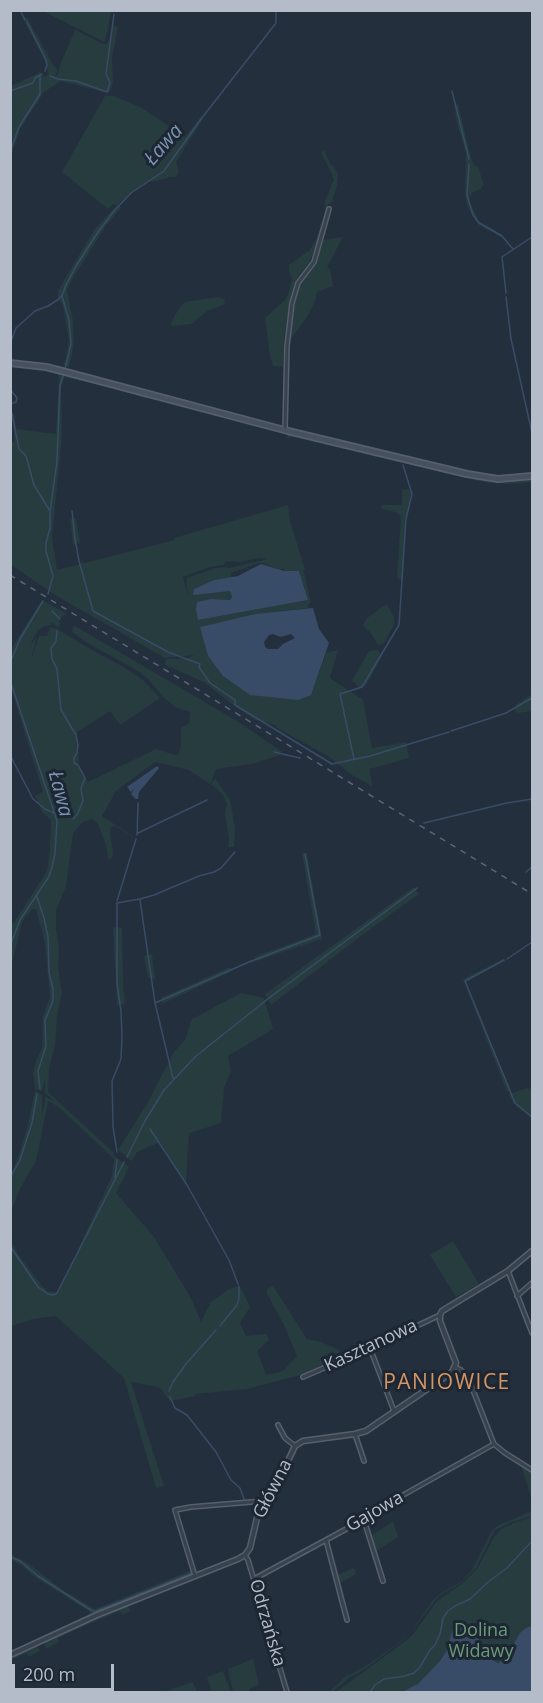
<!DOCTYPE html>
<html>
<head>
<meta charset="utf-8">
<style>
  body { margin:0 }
  #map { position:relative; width:543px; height:1703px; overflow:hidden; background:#242f3e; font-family:"Open Sans",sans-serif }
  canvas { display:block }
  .frame { position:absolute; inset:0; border:12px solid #b4bcc9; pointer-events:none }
  .scale { position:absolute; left:12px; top:1664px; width:102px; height:27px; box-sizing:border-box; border:3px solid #b4bcc9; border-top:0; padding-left:8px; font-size:18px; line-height:21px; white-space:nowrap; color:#b4bcc9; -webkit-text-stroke:4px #1d2633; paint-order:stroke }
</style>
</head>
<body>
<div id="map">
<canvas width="543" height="1703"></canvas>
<div class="frame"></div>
<div class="scale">200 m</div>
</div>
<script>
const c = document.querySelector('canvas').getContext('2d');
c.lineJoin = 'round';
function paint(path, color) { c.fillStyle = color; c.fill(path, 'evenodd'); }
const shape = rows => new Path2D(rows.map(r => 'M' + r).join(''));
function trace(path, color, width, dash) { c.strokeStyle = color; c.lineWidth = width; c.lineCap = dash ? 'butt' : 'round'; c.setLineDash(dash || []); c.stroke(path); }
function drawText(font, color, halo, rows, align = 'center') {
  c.font = font + ' "Open Sans",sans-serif'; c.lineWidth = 6; c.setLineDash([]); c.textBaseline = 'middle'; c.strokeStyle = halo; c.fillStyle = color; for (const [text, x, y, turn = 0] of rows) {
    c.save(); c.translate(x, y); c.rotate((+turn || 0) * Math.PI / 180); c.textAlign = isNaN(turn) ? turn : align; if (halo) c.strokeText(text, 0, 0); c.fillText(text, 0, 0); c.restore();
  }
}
paint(shape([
  [43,11,111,11,108,30,104,42],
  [27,17,53,65,58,70,54,79,58,74,60,65,75,30,103,44,107,44,110,37,112,25,118,27,112,58,113,82,110,92,108,93,61,81,44,92,20,129,11,157,11,86,41,72,43,77,49,75,45,60,23,19],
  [105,96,114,96,142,108,185,137,200,118,203,119,176,162,179,171,176,177,171,177,152,182,150,180,118,204,121,208,105,227,71,281,67,290,73,321,74,344,69,367,63,365,66,359,69,340,63,306,58,297,58,291,94,230,117,205,114,204,108,209,62,172],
  [458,104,471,158,474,165,478,167,484,185,480,189,472,193,470,197,470,202,479,221,503,235,502,238,478,224,467,205,465,194,466,153,457,124,455,110,455,106],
  [324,150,331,166,333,166,338,174,337,185,332,202,328,205,325,220,317,244,309,263,296,280,291,297,284,336,283,367,273,366,270,356,265,318,285,300,288,294,292,279,289,272,289,265,310,250,317,237,325,213,325,201,334,179,321,152],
  [343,237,327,267,330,269,333,286,317,292,315,301,307,317,290,340,296,295,300,282,314,264,323,240],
  [218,297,224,299,225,302,223,305,207,311,192,324,173,326,170,324,180,307,185,302],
  [53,371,147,395,147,399,116,389,64,377,61,389,62,436,52,538,57,570,81,564,81,562,85,563,174,540,174,538,288,505,290,521,305,570,303,569,311,602,308,605,308,608,255,614,201,627,208,656,223,676,311,695,326,653,338,650,330,678,363,700,372,748,406,742,409,758,370,769,372,786,352,775,328,756,277,728,275,725,256,720,233,705,204,682,165,665,166,659,188,658,194,655,165,658,55,595,11,565,10,442,14,442,14,433,11,409,15,415,16,429,56,434,59,375,52,372],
  [259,558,267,559,229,568,224,567,216,568,189,577,186,579,188,596,183,577,210,567,223,565,226,561,239,562],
  [259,563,264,563,278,569,284,569,284,571,299,571,308,600,198,620,212,599,230,600,232,597,230,591,193,594,194,589,214,580,231,578,231,573],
  [288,433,401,461,498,480,532,478,532,482,510,484,484,482,293,437,287,438],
  [408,489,411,491,410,504,406,517,403,580,397,579,401,516,396,512,381,509,382,505,402,505,402,490],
  [70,518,76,519,80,543,73,545],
  [42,600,67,614,59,618,59,621,61,624,57,627,51,622,51,625,42,627,37,632,31,643,32,644,37,635,31,660,39,636,47,636,50,627,57,629,97,653,122,666,144,681,160,698,120,725,110,711,77,732,79,765,88,782,156,749,178,756,181,746,181,728,189,723,190,712,175,707,164,698,148,679,138,671,86,642,72,632,73,628,75,626,237,721,281,751,280,755,274,757,252,764,216,769,210,784,189,770,155,762,116,791,102,816,131,835,134,838,134,839,130,835,115,826,111,827,110,835,113,851,112,858,109,860,108,858,106,845,98,824,93,819,83,822,73,833,66,886,56,911,56,929,59,949,58,969,62,993,57,1016,55,1046,49,1069,48,1092,114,1153,114,1156,129,1167,116,1193,154,1237,191,1298,201,1322,211,1302,229,1289,240,1286,250,1307,240,1323,246,1336,266,1334,269,1340,257,1351,266,1375,283,1371,297,1356,283,1323,267,1294,267,1289,273,1286,307,1339,321,1342,339,1350,340,1358,301,1375,247,1389,195,1394,196,1396,170,1401,159,1387,131,1382,164,1486,156,1488,124,1378,56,1316,33,1319,11,1326,11,1241,18,1254,40,1283,47,1291,58,1293,112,1176,114,1159,63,1111,54,1104,48,1101,36,1161,20,1189,11,1212,11,1173,17,1161,28,1125,35,1091,42,1095,42,1115,45,1103,45,1096,55,1102,45,1093,45,1080,42,1091,35,1089,35,1086,33,1073,36,1061,42,1048,43,1016,50,997,45,943,36,909,32,909,22,922,11,968,11,924,15,921,47,871,50,851,51,820,42,812,35,796,43,792,10,685,11,654,13,646],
  [385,605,387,605,394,617,394,625,384,643,378,645,370,632,363,626,367,618],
  [374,650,378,650,382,656,366,685,359,688,352,680,369,651],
  [532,694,532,711,518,713,515,711,516,705],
  [215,778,230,800,235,828,234,847,228,847,229,840,225,813,227,804,223,795,211,784],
  [302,853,307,854,322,939,256,961,254,957,316,934],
  [414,887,419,894,369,930,271,1005,265,994],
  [113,927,122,928,123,982,125,1004,117,1005],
  [152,954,155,980,148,977,144,956],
  [504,959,505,961,466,982,510,1090,507,1092,463,979],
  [230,967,232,971,162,1004,161,998],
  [241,993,264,998,273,1029,228,1056,231,1072,224,1088,221,1123,189,1133,186,1183,160,1142,137,1152,132,1161,118,1150,148,1102,174,1052,185,1040,192,1019],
  [528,1088,532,1089,532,1119,513,1103,509,1094],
  [453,1241,479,1284,456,1297,430,1255],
  [521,1465,532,1472,532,1500,525,1478],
  [532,1511,532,1516,512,1522,495,1530,476,1568,462,1582,439,1596,406,1638,365,1669,349,1678,332,1692,329,1692,347,1675,351,1674,366,1666,409,1635,432,1601,441,1593,462,1581,472,1570,491,1532,497,1526],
  [532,1517,532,1692,336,1692,407,1640,414,1633,437,1601,463,1583,477,1569,494,1537,501,1529,514,1523],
  [393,1521,398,1537,376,1551,371,1536],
  [11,1554,29,1564,64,1591,95,1609,192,1570,193,1574,11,1654,10,1651,89,1614,90,1612,32,1575,21,1565,11,1560],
  [354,1568,356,1574,340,1583,337,1575],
  [127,1605,131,1611,122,1615,120,1611,84,1626,58,1638,59,1642,46,1649,43,1642,44,1641,82,1623],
  [38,1644,40,1644,38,1647,40,1651,29,1657,26,1653,11,1660,11,1657],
  [253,1659,259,1685,249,1689,249,1692,233,1692,228,1669],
  [223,1671,231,1692,212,1692,207,1677],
  [193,1682,197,1692,162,1692]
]), '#263c3f');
paint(shape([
  [261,564,284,571,299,571,308,600,198,620,196,610,197,602,212,599,230,600,232,597,230,591,193,595,194,589,214,580,238,576],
  [313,608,319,629,329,643,311,695,298,700,250,695,223,676,208,656,200,627,255,614],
  [273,634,281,637,291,634,295,638,283,644,278,649,268,649,265,647,264,642,269,635],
  [157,766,159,768,139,792,138,799,136,799,131,794,135,788,131,792,127,787],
  [465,1623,470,1625,489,1657,492,1660,498,1663,505,1659,520,1633,526,1628,532,1626,532,1692,402,1692,418,1684,440,1661,447,1650,452,1631,458,1624]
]), '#394c67');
trace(shape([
  [20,10,25,20],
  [27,22,46,60,47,65,45,71],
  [50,76,58,79,76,81,107,92,110,83,106,74,114,14],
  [10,91,33,83,35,78,42,74],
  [452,91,469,159],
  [10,152,19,127,40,94,40,75],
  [469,164,467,195,473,215,479,223,502,236,513,249],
  [506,293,502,257,532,237],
  [506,297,511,339,532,433],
  [10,344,16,328,35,311,48,306,59,299,62,295],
  [65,369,71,344,69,320,62,296,66,285,76,266,98,232,114,211,131,193,164,171,201,119,276,23,276,10],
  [10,389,17,398,16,402,10,404],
  [10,411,12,414,19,449,26,456,34,485,50,511],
  [72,511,75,539,79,561,93,611,168,652,200,664,199,667,210,683,235,700,235,705,332,764,370,756,449,732],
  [48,594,53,576,46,551,46,543,50,528,50,512,57,461,60,385,64,374],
  [52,611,60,619],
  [57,631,56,641,51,648,52,659,57,669,61,710,76,735,78,745,77,753,74,758,74,763,78,765,85,778,81,788,83,801,77,815,73,819],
  [10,663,20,639,43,601],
  [10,680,57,821,55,854,51,871,48,878,20,920,10,946],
  [451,731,506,713,532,698],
  [274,752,300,758],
  [10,755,33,799,45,809,54,813],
  [354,759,340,694,362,687,399,625,406,519,412,494,403,465],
  [424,823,507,803,532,799],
  [138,833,207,800],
  [137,835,138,803],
  [526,872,532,867],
  [37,897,44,918,48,937,49,972,53,989,53,1001,45,1020,46,1046,38,1071,40,1089],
  [140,900,155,1003,173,1078],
  [117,901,136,839],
  [507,959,532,942],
  [504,960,465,981,515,1103,532,1117],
  [155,1003,249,962,320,935,305,854],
  [150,1129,187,1185,229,1260,238,1284],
  [117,1152,113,1127,112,1081,121,1059,122,1037,121,1011,117,983,117,903,140,899,154,895,199,876,214,872,221,868,235,852],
  [127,1157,145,1121,164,1090,196,1056,269,998,417,888],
  [115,1177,117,1160],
  [10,1178,20,1160,32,1123,37,1094],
  [10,1246,38,1287,48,1294,53,1295,57,1293,124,1162],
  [220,1326,237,1305,239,1298,239,1286],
  [169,1391,173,1382,186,1364,216,1330],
  [170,1397,175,1408,187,1415,216,1452,231,1480,240,1488,244,1499],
  [10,1557,20,1561,38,1576,94,1612,192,1573],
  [370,1692,375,1685,384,1679,405,1676,414,1673,420,1667,430,1650,435,1645,440,1634,443,1618,448,1611,455,1606,470,1599,488,1582,507,1568,532,1541]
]), '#394c67', 1.5);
const minor = shape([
  [285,429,287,346,292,303,298,283,314,262,329,209],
  [508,1271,532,1333],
  [517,1296,532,1283],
  [370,1348,394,1411],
  [455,1367,461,1370,469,1380,494,1444,505,1453,532,1470],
  [303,1377,370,1348,440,1315],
  [278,1425,285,1438,295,1446],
  [355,1434,364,1461],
  [364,1520,383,1581],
  [326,1540,347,1620],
  [245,1555,248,1560,287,1692],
  [195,1576,175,1510,191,1507,263,1501],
  [254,1579,361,1521,398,1498,494,1444]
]);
const tertiary = shape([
  [10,1655,97,1615,238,1559,245,1555,250,1548,260,1505,287,1463,295,1446,303,1441,355,1434,366,1431,452,1372,456,1363,440,1321,440,1315,442,1311,508,1271,532,1251]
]);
const secondary = shape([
  [10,363,46,367,62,371,288,431,467,474,498,479,532,476]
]);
trace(minor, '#565f6c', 6);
trace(tertiary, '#565f6c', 7);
trace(secondary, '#565f6c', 8);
trace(minor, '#38414e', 3);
trace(tertiary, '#38414e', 4);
trace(secondary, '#465061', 4.5);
trace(shape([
  [10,575,532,894]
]), '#5a6575', 1.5, [6, 6]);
drawText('18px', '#b4bcc9', '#1d2633', [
  ["Kasztanowa",371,1346,-25],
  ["Główna",273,1489,-63],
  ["Gajowa",375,1512,-30],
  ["Odrzańska",267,1623,74]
]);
drawText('18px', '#6b9a76', '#1d2633', [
  ["Dolina",481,1631],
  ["Widawy",481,1652]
]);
drawText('italic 20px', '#7c92b1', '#1d2633', [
  ["Ława",164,145,-49],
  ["Ława",60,794,75]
]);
c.letterSpacing = '1.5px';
drawText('21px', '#d59563', '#1d2633', [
  ["PANIOWICE",447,1383]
]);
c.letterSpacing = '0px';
</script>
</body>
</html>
